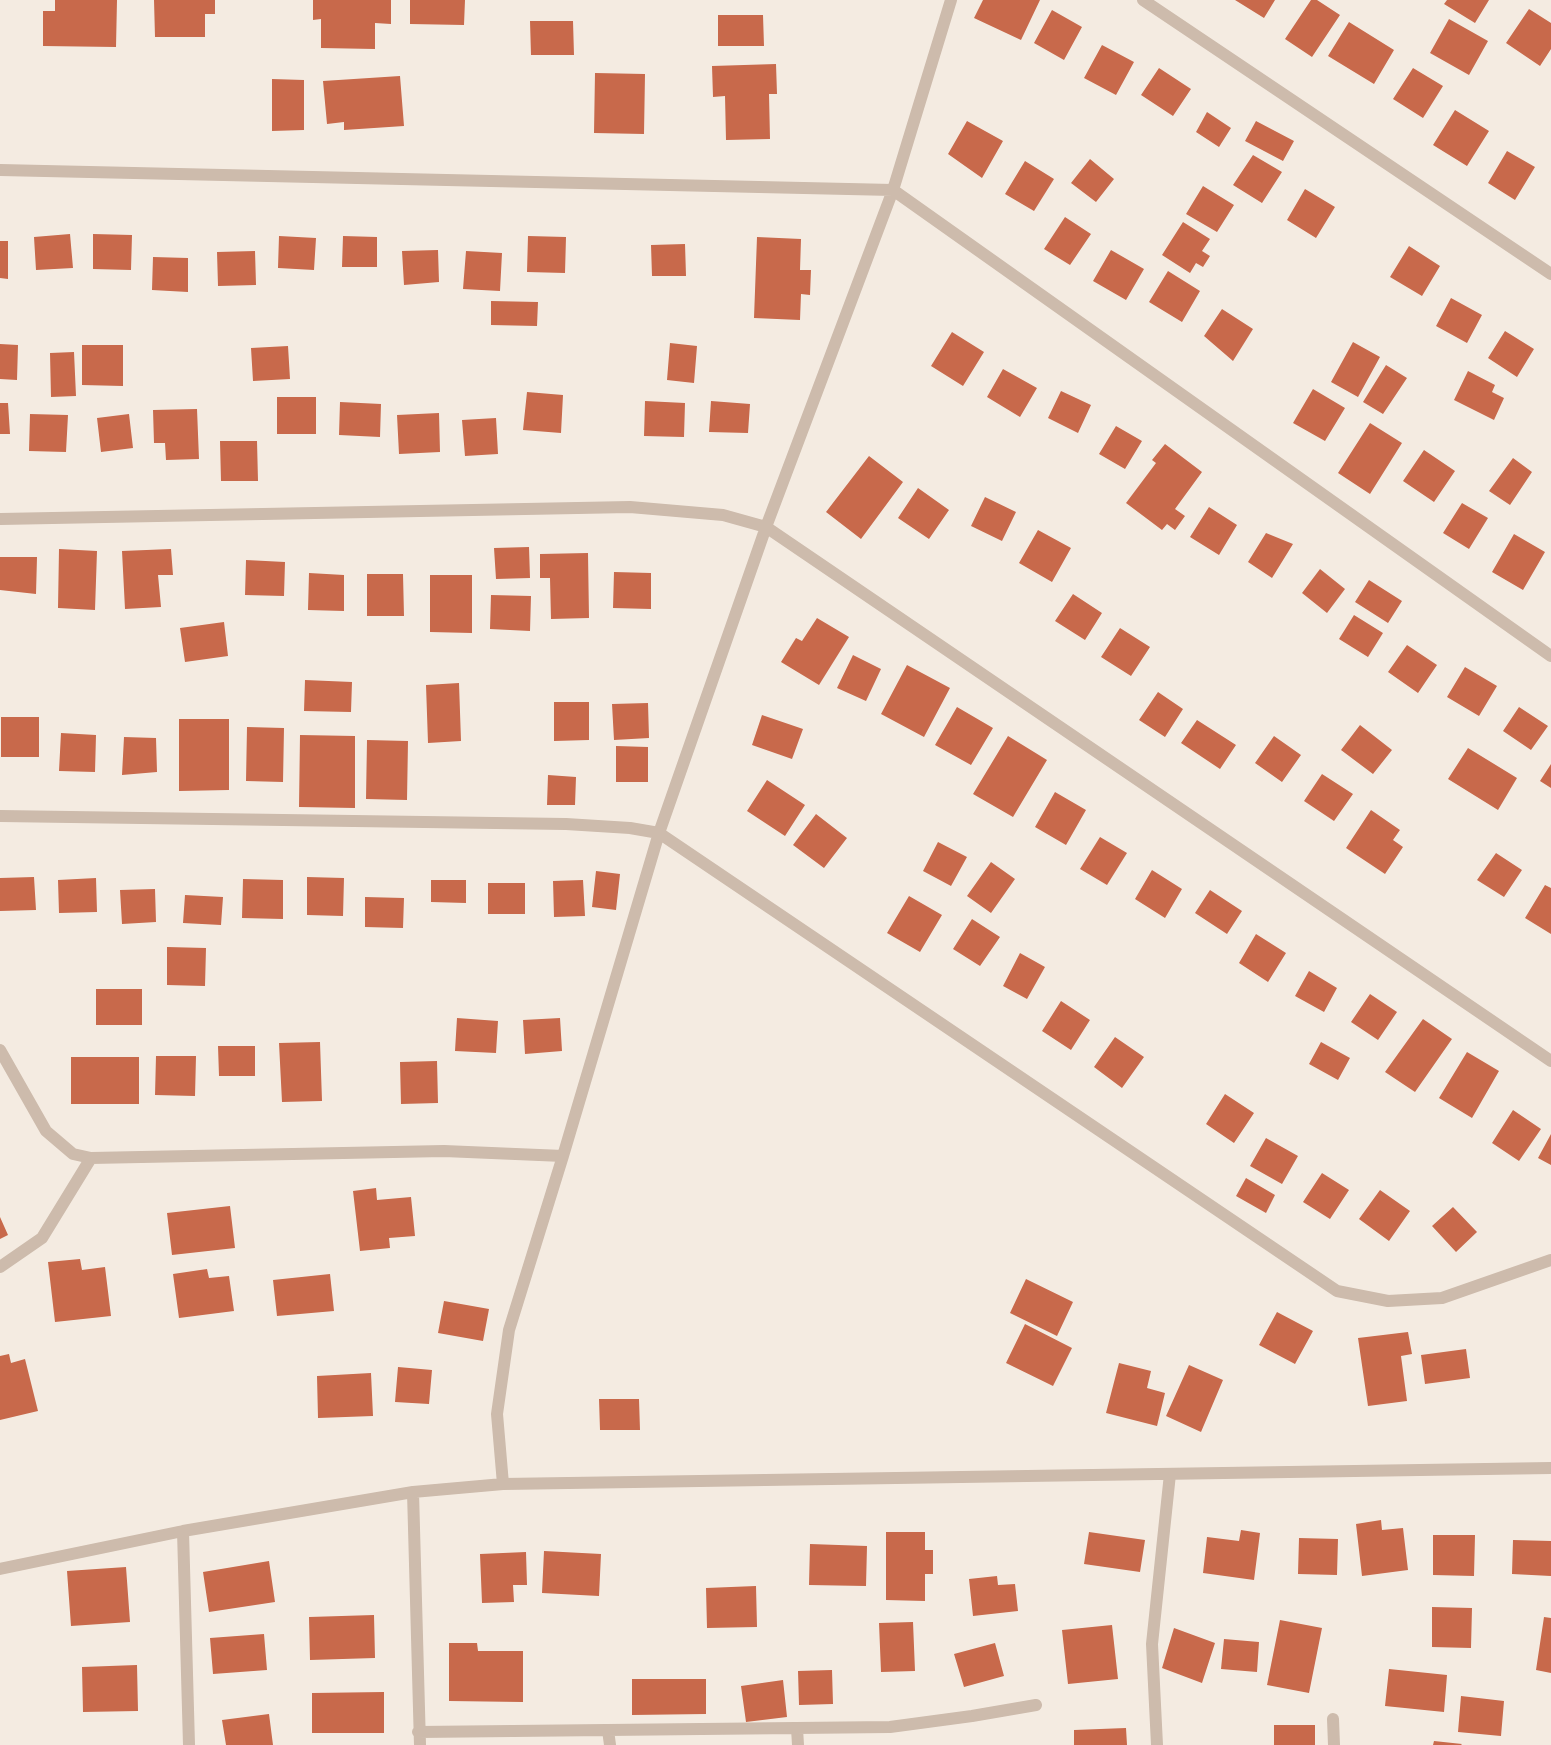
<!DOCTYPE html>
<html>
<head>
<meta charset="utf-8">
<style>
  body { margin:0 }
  canvas { display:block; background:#f4ebe1 }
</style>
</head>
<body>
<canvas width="1551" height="1745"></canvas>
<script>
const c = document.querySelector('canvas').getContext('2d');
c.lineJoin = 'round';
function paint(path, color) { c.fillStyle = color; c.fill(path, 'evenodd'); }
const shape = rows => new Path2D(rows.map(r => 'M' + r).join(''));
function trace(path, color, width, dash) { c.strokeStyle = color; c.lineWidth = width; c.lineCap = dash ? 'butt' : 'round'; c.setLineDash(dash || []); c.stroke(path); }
paint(shape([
  [55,0,117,0,116,47,43,46,43,11,55,11],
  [154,0,215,0,215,14,205,14,205,37,155,37],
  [313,0,391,0,391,24,375,23,375,49,321,48,321,19,313,20],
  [410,0,465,0,464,25,410,24],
  [983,0,1040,0,1021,40,974,18],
  [1235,0,1275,0,1264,18],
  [1311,0,1317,0,1340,15,1312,57,1285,39],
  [1447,0,1489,0,1475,23,1444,4],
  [1529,9,1551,23,1551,49,1540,66,1506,43],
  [1052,10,1082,27,1064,60,1034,43],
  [718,15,763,15,764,46,718,46],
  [1449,19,1488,41,1469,75,1430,53],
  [530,21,573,21,574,55,531,55],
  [1349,22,1394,50,1374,84,1328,56],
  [1102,45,1134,62,1116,95,1084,78],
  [776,64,777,94,769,94,770,139,726,140,725,96,713,97,712,66],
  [1159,68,1191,89,1173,116,1141,95],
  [1413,68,1443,86,1423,118,1393,99],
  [595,73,645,74,644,134,594,133],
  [400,76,404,126,344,130,344,122,327,124,323,81],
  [272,79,304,80,304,130,272,131],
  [1455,110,1489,131,1467,166,1433,145],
  [1207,112,1231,128,1219,147,1196,132],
  [967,121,1003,141,982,178,948,154],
  [1256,121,1294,141,1283,161,1245,141],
  [1507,151,1535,167,1515,200,1488,183],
  [1253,155,1282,172,1262,203,1233,185],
  [1090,159,1114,179,1096,202,1071,183],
  [1025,161,1054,179,1034,211,1005,194],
  [1203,186,1234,205,1217,232,1186,214],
  [1305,189,1335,207,1316,238,1287,220],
  [1065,217,1091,234,1070,265,1044,249],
  [1183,222,1210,239,1202,251,1210,256,1203,267,1196,263,1190,273,1162,255],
  [70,234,73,268,36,270,34,237],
  [93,234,132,235,131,270,93,269],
  [279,236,316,238,314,270,278,268],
  [343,236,377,237,377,267,342,267],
  [528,236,566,237,565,273,527,272],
  [757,237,801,239,800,270,811,270,810,295,801,294,800,320,754,318],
  [0,241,8,241,8,279,0,278],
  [685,244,686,276,652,276,651,245],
  [1409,246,1440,266,1422,296,1390,277],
  [438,250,439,282,404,285,402,251],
  [1111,250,1144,269,1126,300,1093,281],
  [255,251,256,285,218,286,217,252],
  [466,251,502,253,500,291,463,289],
  [153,257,188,258,188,292,152,290],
  [1168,271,1200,291,1182,322,1149,302],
  [1451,298,1482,315,1467,343,1436,326],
  [491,301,538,302,537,326,491,325],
  [1222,309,1253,329,1233,361,1204,336],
  [1505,331,1534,349,1517,377,1488,358],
  [952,332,984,352,963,386,931,366],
  [1353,342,1380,357,1358,397,1331,382],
  [670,343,697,346,694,383,667,380],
  [0,344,18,345,17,380,0,379],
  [82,345,123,345,123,386,82,385],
  [288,346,290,379,253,381,251,348],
  [74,352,76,396,51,397,50,353],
  [1386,365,1407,378,1383,414,1363,402],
  [1003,369,1037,388,1020,417,987,397],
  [1468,371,1495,385,1492,392,1504,398,1494,420,1454,400],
  [1313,389,1345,408,1325,441,1293,423],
  [1061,391,1091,405,1078,433,1048,418],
  [527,392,563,395,561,433,523,430],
  [277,397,316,397,316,434,277,434],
  [645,401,685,403,684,437,644,436],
  [711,401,750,404,748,433,709,432],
  [340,402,381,404,380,437,339,435],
  [0,403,8,403,10,434,0,434],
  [197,409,199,459,166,460,165,443,154,443,153,410],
  [439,413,440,452,399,454,397,415],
  [30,414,68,415,66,452,29,451],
  [129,414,133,448,101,452,97,418],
  [496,418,498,454,465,456,462,420],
  [1370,423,1402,443,1370,494,1338,473],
  [1116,426,1142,441,1125,469,1099,454],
  [220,441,257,441,258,481,221,481],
  [1165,444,1202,472,1175,509,1185,516,1175,530,1167,524,1162,530,1126,503,1156,463,1152,460],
  [1424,450,1455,471,1434,502,1403,481],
  [869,456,903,482,861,539,826,512],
  [1513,458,1532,472,1510,505,1489,491],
  [918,488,949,510,929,539,898,518],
  [985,497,1016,512,1002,541,971,526],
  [1462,503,1488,518,1469,549,1443,533],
  [1209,507,1237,525,1219,555,1190,537],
  [1038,530,1071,548,1052,582,1019,563],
  [1266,533,1293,544,1272,578,1248,562],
  [1514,534,1545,552,1523,590,1492,572],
  [529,547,530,578,496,579,494,548],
  [59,549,97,551,95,610,58,608],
  [171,549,173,575,158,575,161,607,125,609,122,551],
  [588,553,589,618,551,619,550,578,540,578,540,554],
  [0,557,37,557,36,594,0,590],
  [246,560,285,562,284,596,245,595],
  [1320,569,1345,589,1327,613,1302,593],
  [614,572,651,573,651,609,613,608],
  [309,573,344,575,344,611,308,610],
  [367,574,403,574,404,616,367,616],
  [430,575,472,575,472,633,430,632],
  [1369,580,1402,601,1388,623,1355,602],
  [1073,594,1102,613,1085,640,1055,621],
  [491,595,531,596,530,631,490,629],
  [1354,615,1383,633,1368,657,1339,639],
  [817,618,849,637,819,685,781,662,796,638,802,641],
  [224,622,228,656,185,662,180,628],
  [1120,628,1150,647,1131,676,1101,657],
  [1407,645,1437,665,1418,693,1388,672],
  [853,655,881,669,866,701,837,688],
  [907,665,950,688,924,737,881,714],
  [1465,667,1497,686,1479,716,1447,697],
  [305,680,352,682,351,712,304,711],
  [459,683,461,741,428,743,426,685],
  [1158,692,1183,709,1165,737,1139,720],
  [554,702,589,702,589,740,554,741],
  [648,703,649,738,614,740,612,704],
  [957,707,993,728,971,765,935,745],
  [1519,707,1548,726,1531,750,1503,731],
  [762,715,803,729,792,759,752,745],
  [1,717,39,717,39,757,1,757],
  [179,719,229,719,229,790,179,791],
  [1197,720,1236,745,1220,769,1181,743],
  [1360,725,1392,750,1373,774,1341,750],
  [247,727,284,728,283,782,246,781],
  [61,733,96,735,95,772,59,771],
  [300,735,355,736,355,808,299,807],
  [1008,736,1047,760,1013,817,973,794],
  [1274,736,1301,755,1282,782,1255,763],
  [124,737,156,738,157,772,122,775],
  [367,740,408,741,407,800,366,799],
  [616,746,648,747,648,782,616,782],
  [1468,748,1517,778,1498,810,1448,779],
  [1551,764,1551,788,1540,781],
  [1322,774,1353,794,1334,821,1304,801],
  [548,775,576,777,575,805,547,805],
  [767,780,805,805,785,836,747,811],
  [1055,792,1086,810,1066,845,1035,827],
  [1371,810,1400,830,1393,840,1403,847,1385,874,1346,848],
  [816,814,847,838,824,868,793,845],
  [1100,837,1127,853,1107,885,1080,869],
  [938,842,967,857,951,886,923,871],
  [1496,853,1522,870,1504,897,1477,880],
  [991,862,1015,879,991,913,967,896],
  [1152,870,1182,889,1165,918,1135,899],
  [596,871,620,874,616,910,592,907],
  [34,877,36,910,0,911,0,878],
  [307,877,344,878,343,916,307,915],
  [96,878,97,912,59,913,58,880],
  [243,879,283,880,283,919,242,918],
  [431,880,466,880,466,903,431,902],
  [583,880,585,916,554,917,553,881],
  [488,883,525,883,525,914,488,914],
  [1545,885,1551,888,1551,934,1525,918],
  [155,889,156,922,122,924,120,890],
  [1210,890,1242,911,1227,934,1195,913],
  [185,895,223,897,221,925,183,923],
  [909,896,942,915,920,952,887,933],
  [365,897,404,898,403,928,365,927],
  [972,919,1000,937,980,966,953,949],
  [1256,934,1286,953,1268,982,1239,963],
  [167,947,206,948,205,986,167,985],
  [1020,953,1045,967,1027,999,1003,986],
  [1309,971,1337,988,1324,1012,1295,996],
  [96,989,142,989,142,1025,96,1025],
  [1370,994,1397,1012,1378,1040,1351,1022],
  [1061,1001,1090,1020,1071,1050,1042,1031],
  [457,1018,498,1021,496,1053,455,1051],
  [560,1018,562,1051,525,1054,523,1020],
  [1423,1019,1452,1039,1415,1092,1385,1072],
  [1115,1037,1144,1057,1122,1088,1094,1067],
  [320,1042,322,1101,282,1102,279,1043],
  [1321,1042,1350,1058,1338,1080,1309,1064],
  [218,1046,255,1046,255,1076,219,1076],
  [1467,1052,1499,1071,1472,1118,1439,1098],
  [156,1056,196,1056,195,1096,155,1095],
  [71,1057,139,1057,139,1104,71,1104],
  [437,1061,438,1103,401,1104,400,1062],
  [1225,1094,1254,1113,1234,1143,1206,1124],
  [1513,1110,1541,1129,1519,1161,1492,1143],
  [1551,1134,1551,1165,1538,1158],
  [1266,1138,1298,1156,1282,1184,1250,1166],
  [1322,1173,1349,1190,1330,1219,1303,1202],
  [1246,1178,1275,1195,1266,1213,1236,1196],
  [376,1188,377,1200,411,1197,415,1236,389,1238,390,1248,360,1251,353,1191],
  [1380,1190,1410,1211,1389,1241,1359,1219],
  [230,1206,235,1248,172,1255,167,1213],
  [1453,1207,1477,1232,1456,1252,1432,1226],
  [0,1217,8,1235,0,1239],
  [80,1259,82,1270,105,1267,111,1316,55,1322,48,1262],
  [207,1269,209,1278,229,1276,234,1311,179,1318,173,1274],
  [330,1274,334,1311,277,1316,273,1280],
  [1026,1279,1073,1302,1057,1336,1010,1313],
  [444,1301,489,1309,483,1341,438,1333],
  [1277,1312,1313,1331,1295,1364,1259,1345],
  [1025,1324,1072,1348,1053,1386,1006,1363],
  [1408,1332,1412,1354,1401,1356,1407,1401,1368,1406,1358,1338],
  [1466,1349,1470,1378,1425,1384,1421,1355],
  [9,1354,11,1363,25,1359,38,1411,0,1420,0,1356],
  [1119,1363,1151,1371,1147,1388,1165,1393,1157,1426,1106,1413],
  [1189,1365,1223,1380,1201,1432,1166,1416],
  [398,1367,432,1370,429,1404,395,1402],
  [371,1373,373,1416,318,1418,317,1376],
  [599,1399,639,1399,640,1430,600,1430],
  [1381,1520,1382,1530,1403,1528,1408,1570,1362,1576,1356,1524],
  [1241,1530,1260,1533,1254,1580,1203,1573,1207,1537,1239,1541],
  [886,1532,925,1532,925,1550,933,1550,933,1574,925,1574,925,1601,886,1600],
  [1089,1532,1145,1540,1140,1572,1084,1564],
  [1433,1535,1475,1535,1474,1576,1433,1575],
  [1299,1538,1338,1539,1337,1575,1298,1574],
  [1513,1540,1551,1541,1551,1576,1512,1574],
  [810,1544,867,1546,866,1586,809,1585],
  [544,1551,601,1554,599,1596,542,1593],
  [526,1552,527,1585,513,1585,514,1602,482,1603,480,1554],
  [269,1561,275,1602,209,1612,203,1572],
  [126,1567,130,1622,71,1626,67,1571],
  [997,1576,998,1585,1015,1584,1018,1611,973,1616,969,1579],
  [756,1586,757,1627,707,1628,706,1588],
  [1432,1607,1472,1608,1471,1648,1432,1647],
  [374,1615,375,1658,310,1660,309,1617],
  [1544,1617,1551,1618,1551,1673,1536,1670],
  [1280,1620,1322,1628,1309,1693,1267,1685],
  [913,1622,915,1671,881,1672,879,1623],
  [1112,1625,1118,1679,1068,1684,1062,1630],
  [1174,1628,1215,1643,1202,1683,1162,1668],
  [264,1634,267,1670,213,1674,210,1638],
  [1224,1639,1259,1642,1257,1672,1221,1669],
  [449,1643,477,1643,478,1651,523,1651,523,1702,449,1701],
  [995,1643,1004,1676,964,1687,954,1654],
  [137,1665,138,1711,83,1712,82,1667],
  [1389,1669,1447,1675,1444,1712,1385,1706],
  [832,1670,833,1704,799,1705,798,1671],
  [632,1679,706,1679,706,1714,632,1715],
  [783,1680,787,1717,746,1722,741,1686],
  [384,1692,384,1733,312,1733,312,1693],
  [1461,1696,1504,1701,1501,1736,1458,1732],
  [269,1714,273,1745,226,1745,222,1720],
  [1274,1725,1315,1725,1315,1745,1274,1745],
  [1126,1728,1127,1745,1074,1745,1074,1730],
  [1434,1741,1462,1744,1461,1745,1433,1745]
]), '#c8694b');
trace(shape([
  [1143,0,1551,274],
  [0,170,893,190,1551,656],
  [0,519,630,507,723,515,766,527,1551,1061],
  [0,816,566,824,630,828,659,833,1337,1291,1388,1301,1442,1298,1551,1260],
  [0,1050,46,1131,73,1154,91,1158,444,1151,563,1156],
  [0,1267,42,1238,91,1158],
  [503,1484,497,1414,509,1330,563,1156,659,833,766,527,893,190,951,0],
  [413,1492,420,1745],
  [183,1531,189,1745],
  [0,1569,183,1531,413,1492,503,1484,1551,1468],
  [1333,1719,1334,1745],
  [797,1728,798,1745],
  [608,1730,610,1745],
  [418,1732,890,1727,972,1716,1036,1705],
  [1157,1745,1152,1644,1170,1474]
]), '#cdbbac', 12);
</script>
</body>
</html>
